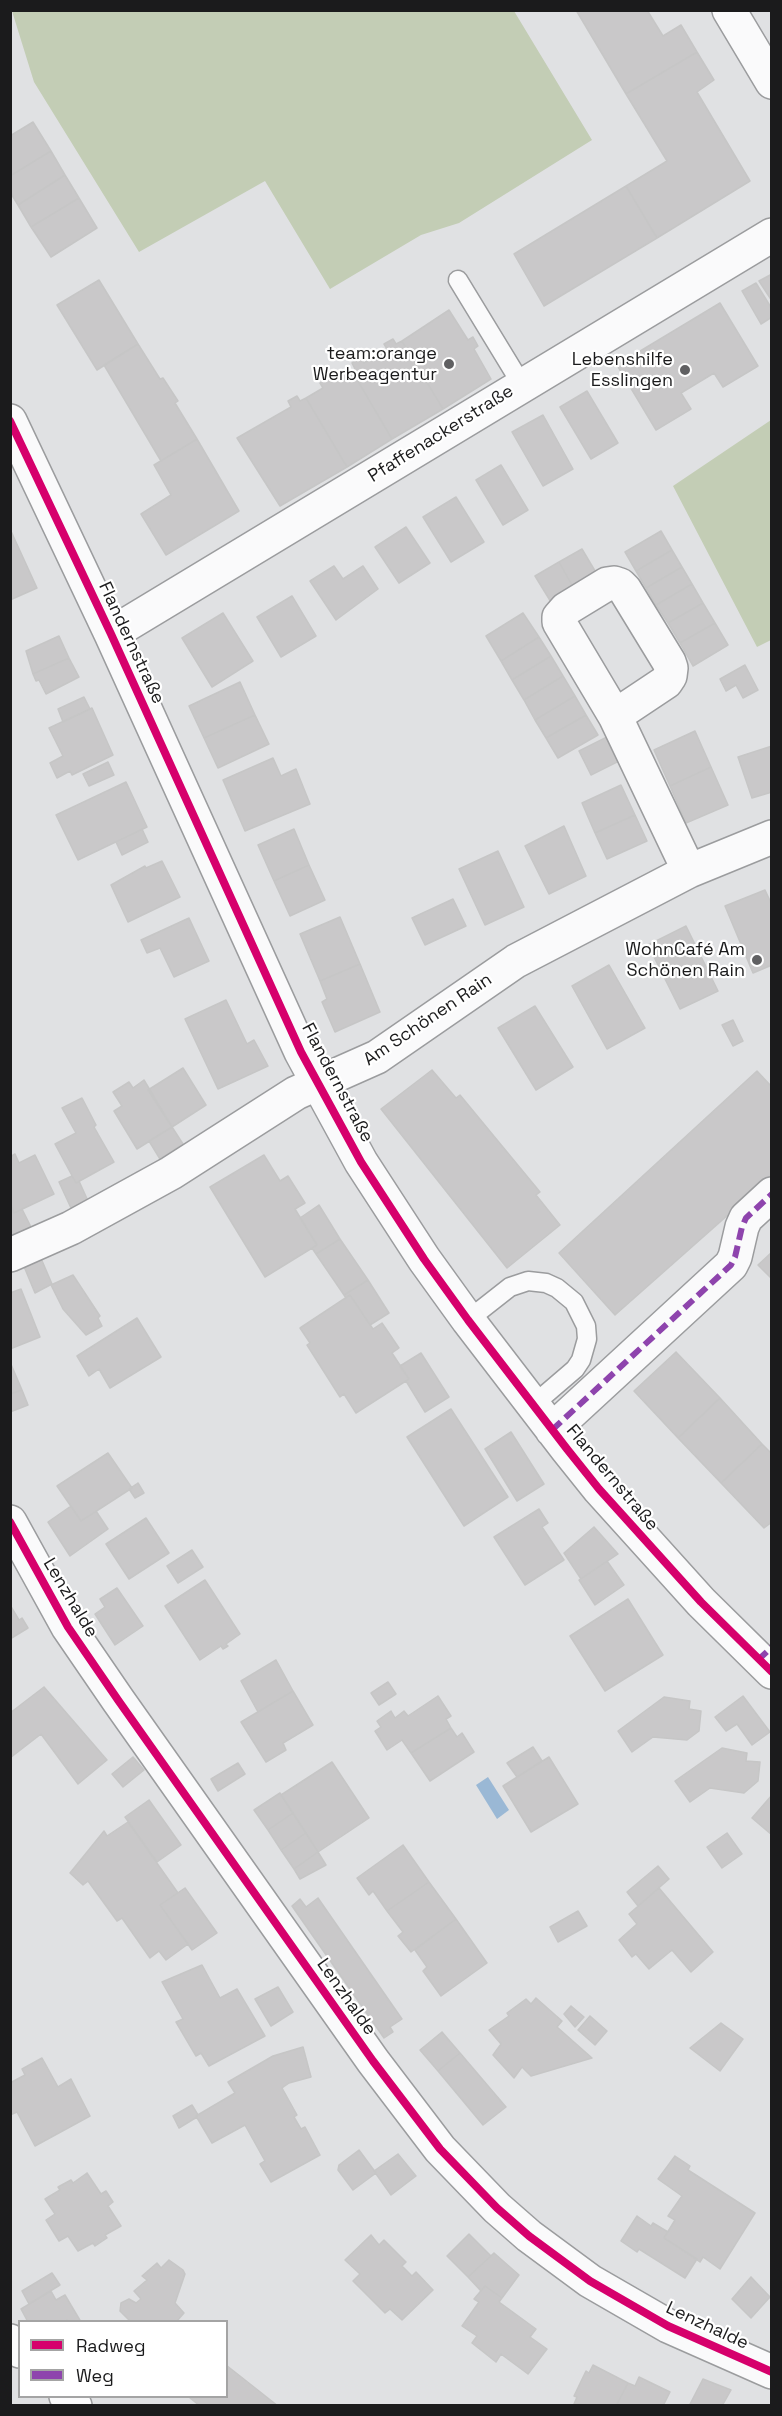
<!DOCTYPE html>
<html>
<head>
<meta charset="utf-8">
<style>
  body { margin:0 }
  #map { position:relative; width:782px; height:2416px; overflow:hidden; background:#e0e1e3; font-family:"Space Grotesk",sans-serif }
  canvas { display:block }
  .frame { position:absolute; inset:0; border:12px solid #1b1b1c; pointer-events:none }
  .legend { position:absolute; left:18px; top:2320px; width:210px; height:78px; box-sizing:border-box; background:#fff; border:2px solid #a4a4a4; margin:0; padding:8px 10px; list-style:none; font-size:18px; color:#1b1b1c }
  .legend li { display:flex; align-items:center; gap:12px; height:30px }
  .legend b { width:30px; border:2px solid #a4a4a4 }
</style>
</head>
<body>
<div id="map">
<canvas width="782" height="2416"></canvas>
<div class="frame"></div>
<ul class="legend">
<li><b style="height:8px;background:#d6006c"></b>Radweg</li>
<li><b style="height:8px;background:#8e44ad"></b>Weg</li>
</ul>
</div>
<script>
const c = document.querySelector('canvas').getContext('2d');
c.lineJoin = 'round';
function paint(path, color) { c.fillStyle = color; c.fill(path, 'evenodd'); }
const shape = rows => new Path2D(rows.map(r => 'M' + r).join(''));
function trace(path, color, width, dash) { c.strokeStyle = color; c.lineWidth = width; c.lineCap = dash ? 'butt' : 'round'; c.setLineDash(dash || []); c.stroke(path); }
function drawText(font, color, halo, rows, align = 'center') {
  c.font = font + ' "Space Grotesk",sans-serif'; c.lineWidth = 4.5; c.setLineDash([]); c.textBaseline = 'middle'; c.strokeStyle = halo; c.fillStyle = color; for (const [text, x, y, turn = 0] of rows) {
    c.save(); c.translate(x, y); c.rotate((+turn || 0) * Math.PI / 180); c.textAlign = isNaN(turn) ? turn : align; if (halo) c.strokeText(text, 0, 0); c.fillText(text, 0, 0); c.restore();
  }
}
paint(shape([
  [12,11,514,11,592,140,459,223,421,235,330,289,265,181,139,252,34,82],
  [771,420,771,640,757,647,673,486]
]), '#c3cdb5');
paint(shape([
  [488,1777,509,1810,497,1819,476,1785]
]), '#9ab8d5');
const building = shape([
  [576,10,647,10,663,36,681,25,697,52,626,94,576,10],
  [697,52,714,80,697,92,750,181,657,238,626,186,667,161,626,94,697,52],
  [33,122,51,151,10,176,10,136,33,122],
  [51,151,65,175,18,205,10,192,10,176,51,151],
  [65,175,79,198,31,227,18,205,65,175],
  [626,186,657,238,544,306,514,254,626,186],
  [79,198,97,228,51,257,31,227,79,198],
  [772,274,772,301,759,281,772,274],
  [99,280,138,344,97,370,57,305,99,280],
  [756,283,772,309,772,317,761,324,742,291,756,283],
  [720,303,758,366,723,387,714,373,681,393,691,409,656,430,617,365,720,303],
  [449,310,468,340,473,337,478,346,474,349,491,379,443,409,402,341,449,310],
  [393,339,396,344,402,341,443,409,392,439,352,371,355,369,352,363,361,358,364,363,387,349,384,344,393,339],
  [138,344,160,379,163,378,178,401,175,403,197,439,161,461,104,365,138,344],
  [352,371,392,439,347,467,306,398,323,388,320,383,329,377,332,382,352,371],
  [587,391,618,443,591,459,560,407,587,391],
  [297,396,300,401,306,398,347,467,280,506,237,438,291,407,288,401,297,396],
  [543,415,573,469,543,486,512,432,543,415],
  [197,439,239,511,166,555,141,514,171,495,154,465,197,439],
  [501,465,528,510,503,525,476,480,501,465],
  [456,497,484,542,451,562,423,517,456,497],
  [406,527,430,563,399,583,375,547,406,527],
  [10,529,37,588,10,600,10,529],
  [661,531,672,550,636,571,625,552,661,531],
  [582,549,601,581,577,594,559,562,582,549],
  [672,550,682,567,646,588,636,571,672,550],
  [559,562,577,594,554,607,535,576,559,562],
  [334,566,343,579,363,566,378,589,336,620,310,581,334,566],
  [682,567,692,584,656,605,646,588,682,567],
  [692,584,703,603,668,623,656,605,692,584],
  [292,596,316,636,281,657,257,617,292,596],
  [703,603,715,623,680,643,668,623,703,603],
  [223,613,253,661,212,687,182,638,223,613],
  [523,613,539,637,501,661,486,636,523,613],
  [715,623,728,645,693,666,680,643,715,623],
  [59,636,69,658,33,674,26,651,59,636],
  [539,637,551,656,512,680,501,661,539,637],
  [551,656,563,676,524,700,512,680,551,656],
  [69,658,79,677,46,694,39,680,36,681,33,674,69,658],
  [745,665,758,690,743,698,736,685,726,691,720,679,745,665],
  [563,676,575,696,535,720,524,700,563,676],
  [240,682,255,715,204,738,189,706,240,682],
  [575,696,586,715,546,738,535,720,575,696],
  [84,697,90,709,63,722,58,709,84,697],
  [92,708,113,755,72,775,70,771,57,778,50,763,63,756,49,728,92,708],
  [255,715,269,744,218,768,204,738,255,715],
  [586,715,598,735,558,758,546,738,586,715],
  [695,731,711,767,670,786,654,750,695,731],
  [607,737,619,761,591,775,579,751,607,737],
  [772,746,772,792,752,798,738,757,772,746],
  [273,758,281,776,296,769,310,804,245,831,223,780,273,758],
  [108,762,114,775,89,786,83,774,108,762],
  [711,767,728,805,686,823,670,786,711,767],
  [126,782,147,827,78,860,56,815,126,782],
  [621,785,635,815,595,833,582,803,621,785],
  [635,815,647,841,607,859,595,833,635,815],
  [564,826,586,876,549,894,525,846,564,826],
  [142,829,148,842,122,855,116,842,142,829],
  [294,829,309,865,274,881,258,845,294,829],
  [498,851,524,907,485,925,459,869,498,851],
  [162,861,180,897,128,922,111,885,145,866,146,868,162,861],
  [309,865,325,900,290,916,274,881,309,865],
  [765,890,772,905,772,965,753,973,725,906,765,890],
  [453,899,466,926,425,945,412,918,453,899],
  [340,917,360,964,320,981,300,934,340,917],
  [189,918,209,961,174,977,160,948,147,953,141,940,189,918],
  [686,926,718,991,680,1009,648,945,686,926],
  [360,964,380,1012,335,1032,322,1002,327,999,320,981,360,964],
  [609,965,645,1028,607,1049,572,986,609,965],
  [226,1000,247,1044,254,1040,268,1066,218,1089,185,1019,226,1000],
  [535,1006,573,1067,536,1090,498,1028,535,1006],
  [733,1020,743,1041,733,1046,722,1025,733,1020],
  [183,1068,206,1105,172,1127,148,1090,183,1068],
  [432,1070,456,1098,460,1095,540,1192,536,1195,560,1225,507,1268,381,1109,432,1070],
  [757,1071,772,1087,772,1176,615,1315,559,1253,757,1071],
  [144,1080,172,1127,137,1149,114,1111,122,1106,113,1092,129,1082,133,1088,144,1080],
  [82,1098,96,1125,94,1127,114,1162,76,1183,55,1144,76,1133,62,1108,82,1098],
  [172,1127,183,1144,160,1159,149,1141,172,1127],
  [15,1154,19,1163,35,1155,54,1194,14,1213,10,1205,10,1157,15,1154],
  [264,1155,280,1181,288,1176,305,1203,295,1209,317,1245,265,1277,210,1187,264,1155],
  [72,1176,76,1183,79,1181,88,1201,71,1208,59,1182,72,1176],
  [11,1205,14,1213,22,1209,31,1227,14,1236,10,1228,11,1205],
  [319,1205,340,1239,316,1254,312,1248,317,1245,300,1218,319,1205],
  [340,1239,368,1280,344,1295,316,1254,340,1239],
  [772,1252,772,1279,758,1265,772,1252],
  [40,1256,52,1284,35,1293,23,1264,40,1256],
  [73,1275,100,1316,98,1318,102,1326,86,1335,63,1309,51,1285,73,1275],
  [368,1280,389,1313,370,1325,350,1295,346,1298,344,1295,368,1280],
  [21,1289,40,1337,10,1349,10,1293,21,1289],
  [350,1295,373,1329,382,1323,399,1348,392,1353,409,1379,356,1413,344,1394,340,1397,307,1345,310,1343,300,1328,350,1295],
  [137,1318,161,1357,110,1388,99,1369,89,1376,77,1356,137,1318],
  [676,1352,720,1398,678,1438,634,1391,676,1352],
  [421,1353,449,1397,425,1412,406,1381,409,1379,400,1366,421,1353],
  [10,1362,22,1390,10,1394,10,1362],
  [22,1390,28,1405,10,1412,10,1394,22,1390],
  [720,1398,762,1444,721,1483,678,1438,720,1398],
  [451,1409,508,1497,464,1526,407,1437,451,1409],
  [511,1432,544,1484,517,1501,485,1449,511,1432],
  [762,1444,772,1454,772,1522,764,1528,721,1483,762,1444],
  [108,1453,132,1488,81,1521,57,1486,108,1453],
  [138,1483,144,1493,135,1498,129,1489,138,1483],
  [71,1506,81,1521,96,1511,108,1529,70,1556,48,1522,71,1506],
  [539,1509,548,1523,542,1527,564,1560,525,1585,494,1537,539,1509],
  [146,1518,169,1553,129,1579,106,1544,146,1518],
  [594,1527,618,1554,581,1579,564,1553,594,1527],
  [192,1550,203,1567,178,1583,167,1566,192,1550],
  [607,1561,624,1585,595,1605,579,1580,607,1561],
  [205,1580,240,1634,226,1644,228,1646,223,1649,221,1646,200,1660,165,1606,205,1580],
  [117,1588,143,1626,115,1645,95,1614,105,1607,100,1599,117,1588],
  [628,1599,663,1655,605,1691,570,1636,628,1599],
  [10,1605,19,1620,22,1618,28,1628,10,1639,10,1605],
  [276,1660,293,1691,258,1712,241,1681,276,1660],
  [388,1682,396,1694,379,1705,371,1693,388,1682],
  [44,1687,107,1760,78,1784,41,1734,10,1758,10,1713,44,1687],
  [293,1691,313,1725,283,1743,286,1750,266,1762,241,1722,293,1691],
  [438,1696,451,1716,446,1719,451,1728,411,1753,402,1740,387,1750,375,1731,381,1727,377,1721,391,1711,395,1718,404,1711,408,1716,438,1696],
  [743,1696,770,1732,752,1745,737,1724,726,1731,715,1717,743,1696],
  [664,1697,690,1701,689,1709,701,1711,699,1731,687,1740,653,1737,632,1752,618,1731,664,1697],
  [451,1728,457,1737,462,1733,474,1752,430,1781,411,1753,451,1728],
  [533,1747,542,1761,517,1777,507,1763,533,1747],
  [722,1748,747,1753,746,1761,760,1762,758,1781,744,1793,710,1788,690,1802,675,1781,722,1748],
  [133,1757,144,1770,123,1787,112,1774,133,1757],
  [549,1757,578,1804,531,1832,503,1786,549,1757],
  [332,1762,369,1818,318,1852,281,1795,332,1762],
  [238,1763,245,1774,218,1791,211,1779,238,1763],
  [280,1793,293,1813,268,1830,254,1810,280,1793],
  [772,1795,772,1835,752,1818,772,1795],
  [149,1800,181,1845,157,1862,125,1817,149,1800],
  [293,1813,306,1833,281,1850,268,1830,293,1813],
  [128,1822,178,1893,160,1905,188,1944,166,1960,159,1951,150,1958,122,1918,117,1921,88,1881,83,1885,70,1873,104,1831,107,1836,128,1822],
  [306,1833,318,1852,294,1869,281,1850,306,1833],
  [727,1833,742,1854,722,1868,707,1847,727,1833],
  [403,1845,429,1882,387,1911,373,1891,369,1895,357,1878,403,1845],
  [318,1852,326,1865,300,1879,294,1869,318,1852],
  [658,1866,669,1879,638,1906,627,1892,658,1866],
  [429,1882,456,1919,411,1952,398,1936,403,1932,387,1911,429,1882],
  [185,1888,217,1933,192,1950,160,1905,185,1888],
  [659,1888,713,1952,691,1972,672,1950,649,1969,636,1954,632,1957,619,1940,637,1924,629,1914,659,1888],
  [318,1898,402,2019,390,2027,393,2032,384,2038,292,1906,300,1899,306,1907,318,1898],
  [578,1911,587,1926,558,1942,550,1927,578,1911],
  [456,1919,487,1963,441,1996,423,1971,427,1967,415,1950,456,1919],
  [202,1965,220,1998,237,1989,265,2036,209,2066,201,2053,196,2056,176,2022,183,2019,162,1982,202,1965],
  [278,1987,293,2012,271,2026,255,1999,278,1987],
  [536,1998,562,2021,557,2027,592,2058,531,2076,522,2067,514,2078,493,2055,501,2044,489,2030,509,2016,507,2013,526,1999,531,2004,536,1998],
  [571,2006,584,2017,575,2027,564,2014,571,2006],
  [590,2016,607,2031,595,2045,578,2030,590,2016],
  [721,2023,743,2039,720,2071,690,2048,721,2023],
  [442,2032,460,2053,438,2071,420,2050,442,2032],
  [303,2047,311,2077,289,2083,282,2088,297,2115,294,2117,301,2129,305,2127,320,2155,271,2182,260,2164,265,2161,245,2125,212,2143,196,2116,235,2093,228,2082,273,2056,303,2047],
  [460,2053,506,2107,483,2125,438,2071,460,2053],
  [42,2058,58,2087,71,2079,90,2116,35,2146,17,2112,10,2115,10,2083,25,2075,22,2069,42,2058],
  [192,2105,198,2115,197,2117,179,2128,173,2116,192,2105],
  [359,2150,376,2173,353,2190,338,2170,339,2165,359,2150],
  [398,2154,416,2176,391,2195,374,2171,398,2154],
  [675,2156,690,2166,688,2170,755,2213,720,2269,703,2257,700,2262,664,2238,675,2220,668,2216,682,2196,658,2179,675,2156],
  [87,2173,101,2194,106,2191,113,2202,108,2206,121,2226,105,2235,107,2238,95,2246,93,2243,78,2251,68,2236,59,2241,46,2220,55,2214,45,2199,60,2190,58,2187,71,2180,73,2183,87,2173],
  [637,2216,651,2226,653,2223,668,2232,664,2238,697,2259,685,2278,639,2249,637,2252,621,2241,637,2216],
  [469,2234,491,2256,468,2277,447,2256,469,2234],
  [371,2235,379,2245,384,2240,406,2262,402,2266,412,2276,416,2272,433,2290,402,2320,390,2309,385,2313,353,2281,360,2274,345,2260,371,2235],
  [494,2253,519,2275,502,2298,485,2286,481,2291,468,2277,494,2253],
  [169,2260,183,2270,185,2274,175,2303,184,2313,176,2322,131,2322,120,2311,121,2303,129,2299,136,2303,141,2299,134,2291,147,2280,142,2276,157,2263,161,2268,169,2260],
  [52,2273,60,2285,29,2304,22,2291,52,2273],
  [751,2277,770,2297,751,2318,732,2299,751,2277],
  [485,2286,502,2298,499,2302,536,2329,530,2337,547,2349,528,2374,501,2354,496,2362,472,2343,477,2336,462,2326,479,2302,474,2299,485,2286],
  [51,2291,56,2300,65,2295,81,2322,68,2322,67,2320,63,2322,28,2322,21,2309,51,2291],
  [226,2365,278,2406,200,2406,190,2398,226,2396,226,2365],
  [593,2365,628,2383,616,2406,574,2404,577,2397,574,2396,586,2371,589,2373,593,2365],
  [639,2377,670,2392,663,2406,616,2406,628,2383,635,2386,639,2377],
  [703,2379,731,2390,722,2406,689,2406,703,2379]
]);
paint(building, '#c9c8c9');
trace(building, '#c6c6c6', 1.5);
const lane = shape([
  [458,280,522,385],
  [468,1320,510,1287,528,1281,546,1283,557,1288,574,1302,586,1326,587,1339,581,1360,575,1369,533,1405]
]);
const street = shape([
  [729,10,772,82],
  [10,421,111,634,301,1052,361,1162,424,1259,468,1320,567,1449,599,1489,701,1602,772,1672],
  [111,634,772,235],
  [615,716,666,682,670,676,671,668,669,662,625,590,620,585,614,583,607,584,566,609,559,617,559,622,615,716,689,871],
  [10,1255,71,1228,171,1173,296,1093,377,1057,516,961,689,871,772,837],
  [552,1430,731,1265,735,1257,742,1227,746,1218,772,1194],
  [10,1522,68,1627,118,1700,373,2061,440,2149,497,2208,529,2236,590,2281,668,2326,772,2372],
  [10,2341,20,2351],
  [66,2396,75,2406]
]);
trace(lane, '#9b9c9e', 21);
trace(street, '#9b9c9e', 36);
trace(lane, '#fafafb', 18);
trace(street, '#fafafb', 33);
trace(shape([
  [552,1430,731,1265,735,1257,742,1227,746,1218,772,1194],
  [758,1660,772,1647]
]), '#8e44ad', 6, [12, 6]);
trace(shape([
  [10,421,111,634,301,1052,361,1162,424,1259,468,1320,567,1449,599,1489,701,1602,772,1672],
  [10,1522,68,1627,118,1700,373,2061,440,2149,497,2208,529,2236,590,2281,668,2326,772,2372]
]), '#d6006c', 8);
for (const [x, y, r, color] of [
  [449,364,6,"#606062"],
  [685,370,6,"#606062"],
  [757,960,6,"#606062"]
]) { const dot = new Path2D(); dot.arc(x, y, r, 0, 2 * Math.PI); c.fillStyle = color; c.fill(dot); trace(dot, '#fff', 2); }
drawText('18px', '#1b1b1c', '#fff', [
  ["team:orange",437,354],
  ["Werbeagentur",437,375],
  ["Lebenshilfe",673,360],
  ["Esslingen",673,381],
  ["WohnCafé Am",745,950],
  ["Schönen Rain",745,971]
], 'right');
drawText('18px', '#1b1b1c', '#fff', [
  ["Pfaffenackerstraße",441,434,-32],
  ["Flandernstraße",131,643,65],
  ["Am Schönen Rain",428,1020,-34],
  ["Flandernstraße",337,1083,62],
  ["Flandernstraße",612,1478,50],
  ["Lenzhalde",70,1598,59],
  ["Lenzhalde",346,1997,55],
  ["Lenzhalde",707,2326,25]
]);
</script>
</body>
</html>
